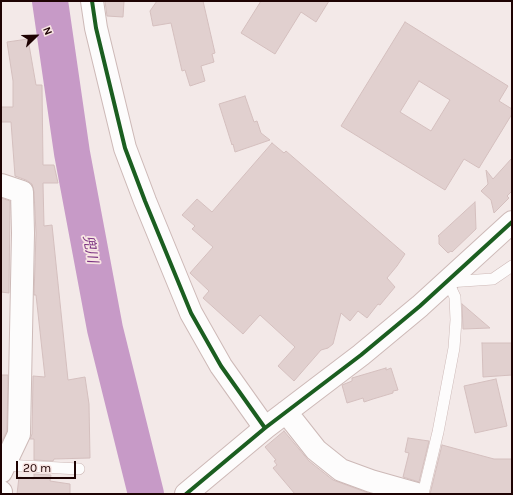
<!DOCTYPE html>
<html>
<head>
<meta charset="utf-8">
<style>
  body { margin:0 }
  #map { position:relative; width:513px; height:495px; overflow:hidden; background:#f3e9e8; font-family:Karla,sans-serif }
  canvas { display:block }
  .frame { position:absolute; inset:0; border:2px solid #1e0303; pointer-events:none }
  .north { position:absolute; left:16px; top:16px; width:40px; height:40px; -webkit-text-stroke:3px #f8e5e3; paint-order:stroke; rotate:67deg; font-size:11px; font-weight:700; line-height:16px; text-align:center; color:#1e0303 }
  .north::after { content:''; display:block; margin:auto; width:14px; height:18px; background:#1e0303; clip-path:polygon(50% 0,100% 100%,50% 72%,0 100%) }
  .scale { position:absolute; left:16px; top:461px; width:60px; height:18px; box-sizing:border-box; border:2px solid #1e0303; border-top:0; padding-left:5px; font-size:12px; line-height:14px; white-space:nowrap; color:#1e0303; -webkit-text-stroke:3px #f8e5e3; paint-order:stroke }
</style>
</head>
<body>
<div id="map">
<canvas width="513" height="495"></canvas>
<div class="frame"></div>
<div class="north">N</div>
<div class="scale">20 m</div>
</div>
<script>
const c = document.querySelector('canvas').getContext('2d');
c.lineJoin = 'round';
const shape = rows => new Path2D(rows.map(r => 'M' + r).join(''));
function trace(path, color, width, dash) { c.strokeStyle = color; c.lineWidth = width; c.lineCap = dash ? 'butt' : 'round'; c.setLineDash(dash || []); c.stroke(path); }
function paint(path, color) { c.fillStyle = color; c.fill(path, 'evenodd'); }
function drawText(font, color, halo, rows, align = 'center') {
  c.font = font + ' Karla,"Noto Sans JP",sans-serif'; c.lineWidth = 3.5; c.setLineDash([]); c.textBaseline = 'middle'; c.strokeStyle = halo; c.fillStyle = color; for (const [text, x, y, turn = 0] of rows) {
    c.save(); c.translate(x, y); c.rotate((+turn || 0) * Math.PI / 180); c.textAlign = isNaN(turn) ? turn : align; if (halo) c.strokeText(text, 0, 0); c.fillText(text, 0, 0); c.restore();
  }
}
trace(shape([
  [50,1,72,153,105,329,146,494]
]), '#c79ac7', 36);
const building = shape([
  [105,1,124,1,123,17,107,16,105,1],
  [157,1,203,1,215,53,212,54,214,62,201,66,205,81,190,86,185,70,182,71,171,23,153,26,150,11,157,1],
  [261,1,329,1,316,22,301,12,275,54,241,33,261,1],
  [405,22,508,86,499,101,512,109,512,114,479,168,464,159,445,190,341,126,405,22],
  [419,81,450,100,431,131,400,112,419,81],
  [28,39,36,85,42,85,43,165,54,165,58,183,43,183,44,226,52,225,68,380,85,377,89,404,90,458,54,459,53,461,34,460,34,439,30,439,32,434,33,376,45,377,36,295,34,295,36,233,34,192,32,184,26,180,15,176,11,122,1,122,1,107,13,107,13,81,7,42,28,39],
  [245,96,254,122,257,121,261,133,270,140,235,152,233,144,232,145,219,104,245,96],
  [272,143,284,153,286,151,405,254,397,266,387,278,395,287,380,305,378,304,367,318,358,311,350,321,341,313,333,344,328,348,321,350,294,381,278,366,295,347,260,315,243,334,203,298,209,291,190,273,213,247,192,229,195,226,182,215,197,199,212,212,272,143],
  [512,158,512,191,507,196,509,198,494,213,491,200,481,191,488,184,486,170,493,179,512,158],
  [1,198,10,201,9,293,1,292,1,198],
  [475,202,476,229,452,252,451,251,448,253,439,244,439,237,438,236,475,202],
  [462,304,490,328,463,329,462,304],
  [482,343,512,343,512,375,483,377,482,343],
  [386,368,386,370,391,368,398,390,393,391,393,393,373,399,364,402,363,398,347,403,342,385,352,381,352,378,386,368],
  [1,375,8,375,7,431,1,443,1,375],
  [496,379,507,426,475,433,464,386,496,379],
  [284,431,309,461,333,480,371,494,295,494,273,468,277,465,274,461,276,460,265,447,284,431],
  [408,438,429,441,419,482,403,477,409,453,405,452,408,438],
  [442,445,494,459,512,459,512,494,430,494,442,445],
  [34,474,51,475,50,481,70,484,70,494,17,494,19,477,34,479,34,474]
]);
paint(building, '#e1d0cf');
trace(building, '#d4bfbe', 1);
const lane = shape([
  [5,465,79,469],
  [423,494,438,432,454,348,456,320,455,297,448,282,493,279,512,266]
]);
const street = shape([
  [92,1,96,28,125,148,145,201,191,313,221,366,265,428],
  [1,185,22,192,23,233,19,434,1,472],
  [286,412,316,450,341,470,371,481,417,494],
  [1,492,1,494],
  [186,494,265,428,361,355,420,306,512,222]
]);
trace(lane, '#cdb9b7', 12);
trace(street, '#cdb9b7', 24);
trace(lane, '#fdfcfc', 11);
trace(street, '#fdfcfc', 22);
trace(shape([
  [92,1,96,28,125,148,145,201,191,313,221,366,265,428],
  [186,494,265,428,361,355,420,306,512,222]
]), '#1b5e20', 4);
drawText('italic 14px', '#7b3282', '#f8e5e3', [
  ["兜川",90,249,79]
]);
</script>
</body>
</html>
